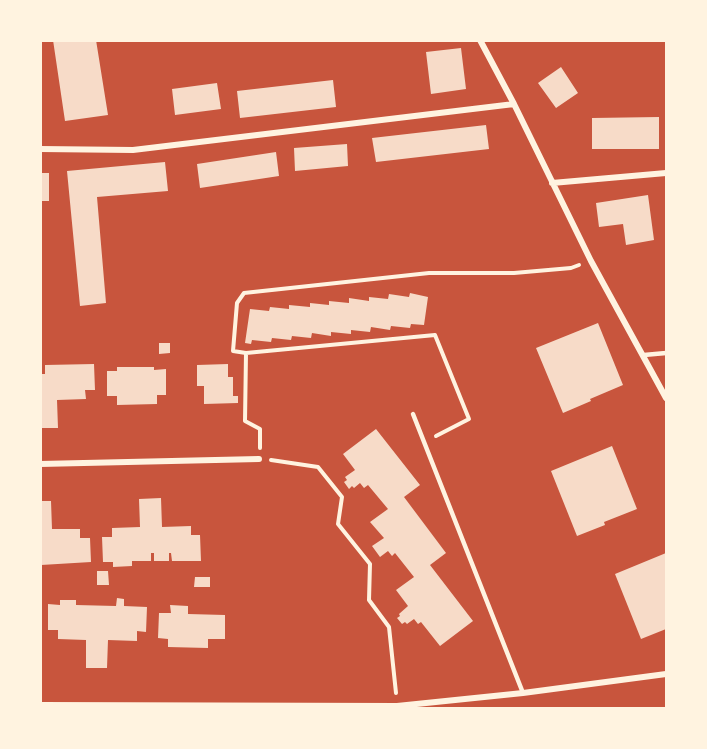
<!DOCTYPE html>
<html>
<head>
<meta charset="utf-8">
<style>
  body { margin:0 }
  #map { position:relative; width:707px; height:749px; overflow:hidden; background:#c8553d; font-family:Mulish,sans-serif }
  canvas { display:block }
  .frame { position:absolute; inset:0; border:42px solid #fff3e0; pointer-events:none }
</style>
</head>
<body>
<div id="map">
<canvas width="707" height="749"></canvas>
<div class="frame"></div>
</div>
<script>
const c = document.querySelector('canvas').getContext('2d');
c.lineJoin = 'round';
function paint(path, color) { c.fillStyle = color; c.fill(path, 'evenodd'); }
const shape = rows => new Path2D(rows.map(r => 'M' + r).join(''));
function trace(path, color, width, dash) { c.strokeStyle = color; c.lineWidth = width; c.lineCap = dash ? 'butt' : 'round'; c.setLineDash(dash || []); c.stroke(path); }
paint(shape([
  [53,40,96,40,108,115,65,121],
  [461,48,466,89,431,94,426,52],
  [561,67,578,93,556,108,538,83],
  [333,80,336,107,240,118,237,91],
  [217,83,221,109,175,115,172,89],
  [659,117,659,149,592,149,592,118],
  [486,125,489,149,376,162,372,138],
  [347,144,348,166,295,171,294,148],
  [276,152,279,176,200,188,197,164],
  [165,162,168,191,97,197,106,303,80,306,67,171],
  [40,173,49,173,49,201,40,201],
  [648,195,654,240,626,245,623,224,599,227,596,203],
  [410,293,428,297,424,325,411,324,410,328,391,326,390,330,371,327,370,332,351,330,351,334,331,332,331,336,312,333,311,338,292,336,291,340,272,338,271,342,252,340,251,344,245,343,250,309,269,311,270,307,289,309,289,305,310,307,310,303,329,305,329,301,349,303,349,298,369,301,369,297,388,299,389,294,409,297],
  [598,323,623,385,590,399,591,401,563,413,536,348],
  [159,343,170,343,170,353,159,354],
  [94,364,95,390,85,390,86,399,57,400,58,428,40,428,40,374,45,374,45,365],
  [228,364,228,377,233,377,233,396,238,396,238,403,204,404,204,386,197,386,197,365],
  [117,367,154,367,154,370,166,369,166,395,157,395,157,404,117,405,117,396,107,396,107,371,117,371],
  [376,429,420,485,404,497,446,553,430,565,473,621,440,646,421,622,418,624,414,619,407,624,405,622,402,624,397,618,400,616,399,614,408,606,396,590,414,577,395,553,392,556,388,551,380,557,372,546,384,538,370,522,388,509,368,485,364,488,360,483,354,488,352,486,349,489,344,482,347,480,345,477,355,470,343,454],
  [612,446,637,509,604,522,605,525,577,536,551,471],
  [161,498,162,527,191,526,191,535,200,535,201,561,172,561,171,553,169,553,169,561,154,561,154,553,151,553,151,561,132,561,132,566,113,567,113,562,103,562,102,537,112,537,112,528,140,527,139,499],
  [40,501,51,501,52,529,80,529,80,538,90,538,91,562,41,565],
  [666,553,666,629,641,639,615,574],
  [97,571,108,571,109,585,97,585],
  [195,577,210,577,210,587,194,587],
  [117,598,124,599,124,606,147,607,146,632,137,631,137,641,108,640,107,668,86,668,86,640,58,639,58,630,48,630,48,604,60,605,60,600,76,600,76,605,116,606],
  [170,605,188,606,188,614,225,615,225,639,208,639,208,648,168,647,168,639,158,638,159,613,171,613]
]), '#f7dbc8');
trace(shape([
  [246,353,233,351,237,303,244,293,429,273,514,273,571,268,579,265],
  [260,448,260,429,245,421,246,353,435,335,469,419,436,436],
  [271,460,318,467,342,497,338,524,370,564,369,600,389,627,396,693]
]), '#fff3e0', 4);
trace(shape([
  [644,355,666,353],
  [413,414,523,693]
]), '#fff3e0', 4.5);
trace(shape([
  [480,40,514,104,591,261,666,398],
  [40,149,133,150,514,104],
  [552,183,666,173],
  [40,464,259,459],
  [40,705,397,706,523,693,666,674]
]), '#fff3e0', 6);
</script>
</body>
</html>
